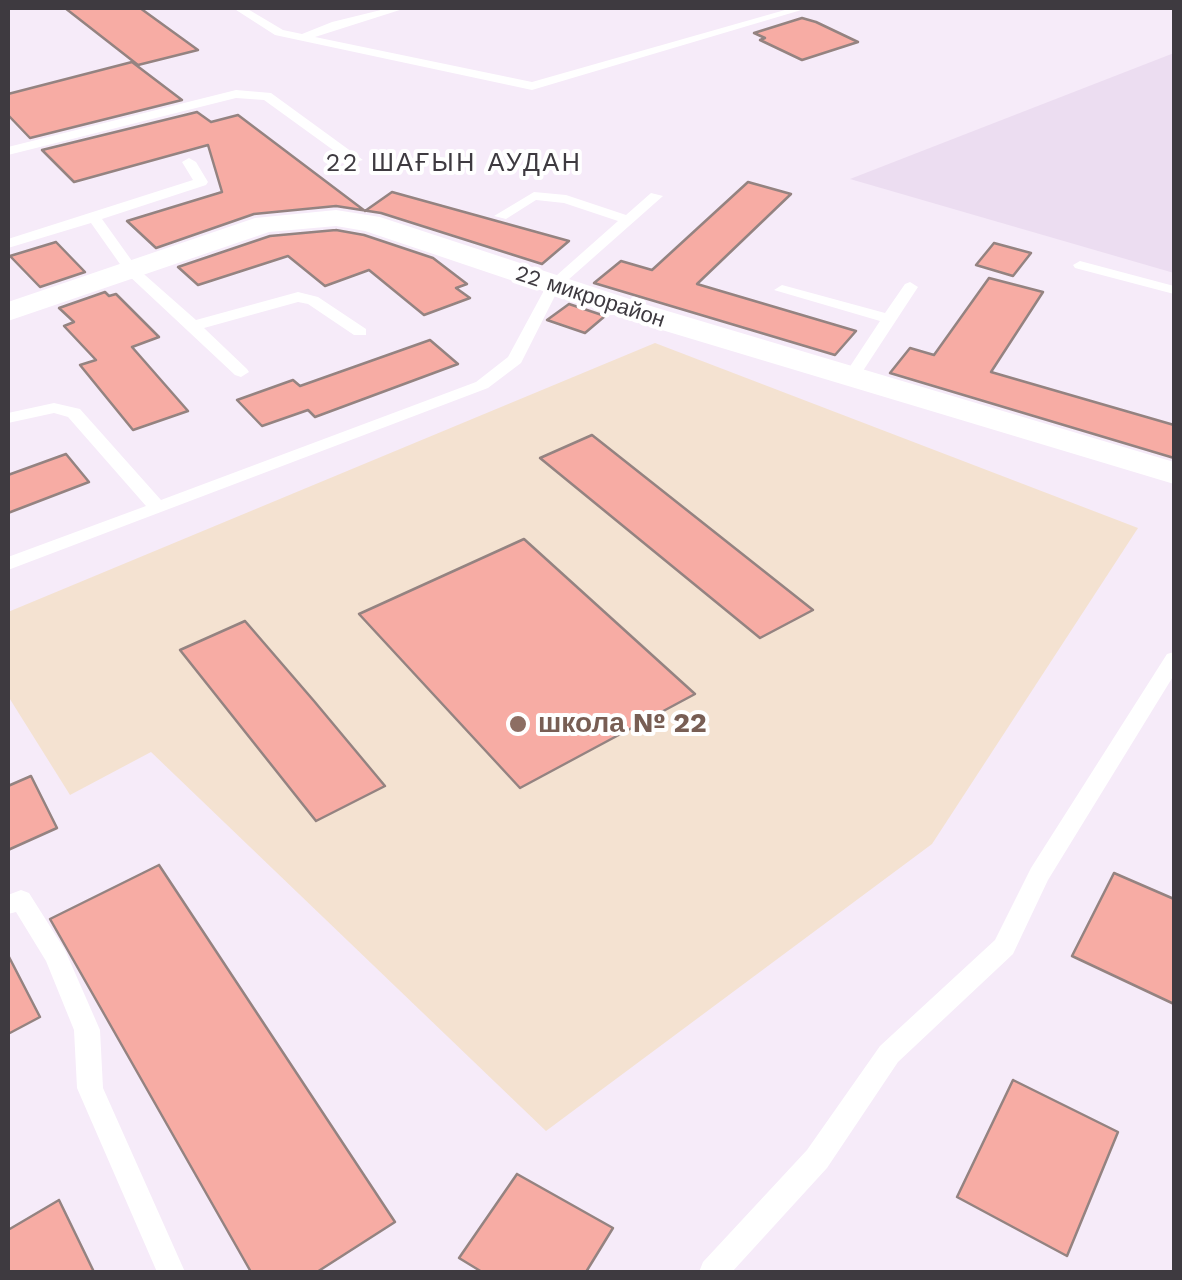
<!DOCTYPE html>
<html>
<head>
<meta charset="utf-8">
<style>
  body { margin:0 }
  #map { position:relative; width:1182px; height:1280px; overflow:hidden; background:#f6ebf9; font-family:"Work Sans",sans-serif }
  canvas { display:block }
  .frame { position:absolute; inset:0; border:10px solid #3e3a40; pointer-events:none }
</style>
</head>
<body>
<div id="map">
<canvas width="1182" height="1280"></canvas>
<div class="frame"></div>
</div>
<script>
const c = document.querySelector('canvas').getContext('2d');
c.lineJoin = 'round';
function paint(path, color) { c.fillStyle = color; c.fill(path, 'evenodd'); }
const shape = rows => new Path2D(rows.map(r => 'M' + r).join(''));
function trace(path, color, width, dash) { c.strokeStyle = color; c.lineWidth = width; c.lineCap = dash ? 'butt' : 'round'; c.setLineDash(dash || []); c.stroke(path); }
function drawText(font, color, halo, rows, align = 'center') {
  c.font = font + ' "Work Sans",sans-serif'; c.lineWidth = 8; c.setLineDash([]); c.textBaseline = 'middle'; c.strokeStyle = halo; c.fillStyle = color; for (const [text, x, y, turn = 0] of rows) {
    c.save(); c.translate(x, y); c.rotate((+turn || 0) * Math.PI / 180); c.textAlign = isNaN(turn) ? turn : align; if (halo) c.strokeText(text, 0, 0); c.fillText(text, 0, 0); c.restore();
  }
}
paint(shape([
  [1174,53,1174,273,850,179]
]), '#ecddf1');
paint(shape([
  [655,343,1138,528,932,844,546,1131,151,752,70,795,8,696,8,612]
]), '#f4e2d1');
const building = shape([
  [65,8,140,8,198,50,138,65,65,8],
  [802,18,816,22,858,42,802,60,760,40,765,38,754,33,802,18],
  [132,62,182,100,30,138,8,115,8,94,132,62],
  [197,112,211,122,238,115,365,211,392,192,569,241,542,264,381,213,336,206,254,214,156,248,127,221,222,192,208,145,74,182,42,150,197,112],
  [748,182,791,194,697,284,856,331,835,355,594,283,621,261,652,270,748,182],
  [336,230,364,235,433,258,467,284,456,288,470,298,424,315,369,270,325,286,288,256,198,285,178,267,270,236,336,230],
  [56,242,85,272,40,287,10,256,56,242],
  [994,243,1031,253,1013,276,976,265,994,243],
  [989,278,1043,292,991,372,1174,425,1174,458,890,373,910,348,934,355,989,278],
  [105,292,109,296,116,294,159,337,132,347,188,411,133,430,80,365,96,360,64,326,74,322,59,308,105,292],
  [569,304,605,316,585,333,547,320,569,304],
  [430,340,458,364,315,417,308,410,262,426,237,400,293,380,300,386,430,340],
  [592,435,813,610,760,638,540,458,592,435],
  [66,454,89,482,8,513,8,475,66,454],
  [524,539,695,694,520,788,359,614,524,539],
  [245,621,314,701,385,786,316,821,180,650,245,621],
  [31,776,57,828,8,850,8,786,31,776],
  [159,865,395,1222,317,1272,251,1272,50,919,159,865],
  [1114,873,1174,899,1174,1004,1072,956,1114,873],
  [8,955,40,1017,8,1034,8,955],
  [1013,1080,1118,1132,1067,1256,957,1197,1013,1080],
  [517,1174,613,1228,586,1272,482,1272,459,1258,517,1174],
  [59,1200,94,1272,8,1272,8,1230,59,1200]
]);
paint(building, '#f7aca4');
trace(building, '#948381', 2.5);
paint(shape([
  [233,8,246,8,283,30,302,34,332,22,389,8,406,8,315,37,532,82,792,8,808,8,532,90,275,35,233,8],
  [236,90,271,93,363,160,351,163,264,100,236,98,8,155,8,147,236,90],
  [189,158,196,162,208,182,206,185,102,219,137,268,196,320,298,292,318,297,366,329,366,335,354,335,308,304,298,302,204,328,247,369,249,372,241,377,235,375,127,274,91,223,8,248,8,239,193,180,182,162,189,158],
  [534,192,566,195,626,215,651,193,663,196,559,288,521,363,488,388,8,570,8,557,146,506,68,417,54,413,8,423,8,413,54,403,80,409,161,500,476,382,508,357,548,283,618,221,564,203,536,200,506,219,494,216,534,192],
  [1080,261,1174,286,1174,294,1075,268,1073,265,1080,261],
  [910,282,918,287,857,380,851,382,843,377,880,321,774,290,782,285,885,313,905,284,910,282],
  [1174,652,1174,675,1048,880,1013,954,898,1062,827,1168,732,1272,699,1272,703,1262,807,1150,880,1046,995,940,1031,868,1167,654,1174,652],
  [21,890,29,893,65,950,100,1030,103,1088,185,1272,157,1272,77,1088,74,1030,46,961,16,912,8,914,8,895,21,890]
]), '#fff');
paint(shape([
  [336,210,380,217,654,307,1174,462,1174,484,632,321,365,231,336,226,269,232,8,321,8,302,255,218,336,210]
]), '#fff');
for (const [x, y, r, color] of [
  [518,724,10,"#8d6e63"]
]) { const dot = new Path2D(); dot.arc(x, y, r, 0, 2 * Math.PI); c.fillStyle = color; c.fill(dot); trace(dot, '#fff', 4); }
drawText('22px', '#3e3a40', '#fff', [
  ["22 микрорайон",590,297,18]
]);
c.letterSpacing = '2.5px';
drawText('25px', '#3e3a40', '#fff', [
  ["22 ШАҒЫН АУДАН",454,164]
]);
c.letterSpacing = '0px';
drawText('bold 28px', '#785e54', '#fff', [
  ["школа № 22",538,724]
], 'left');
</script>
</body>
</html>
